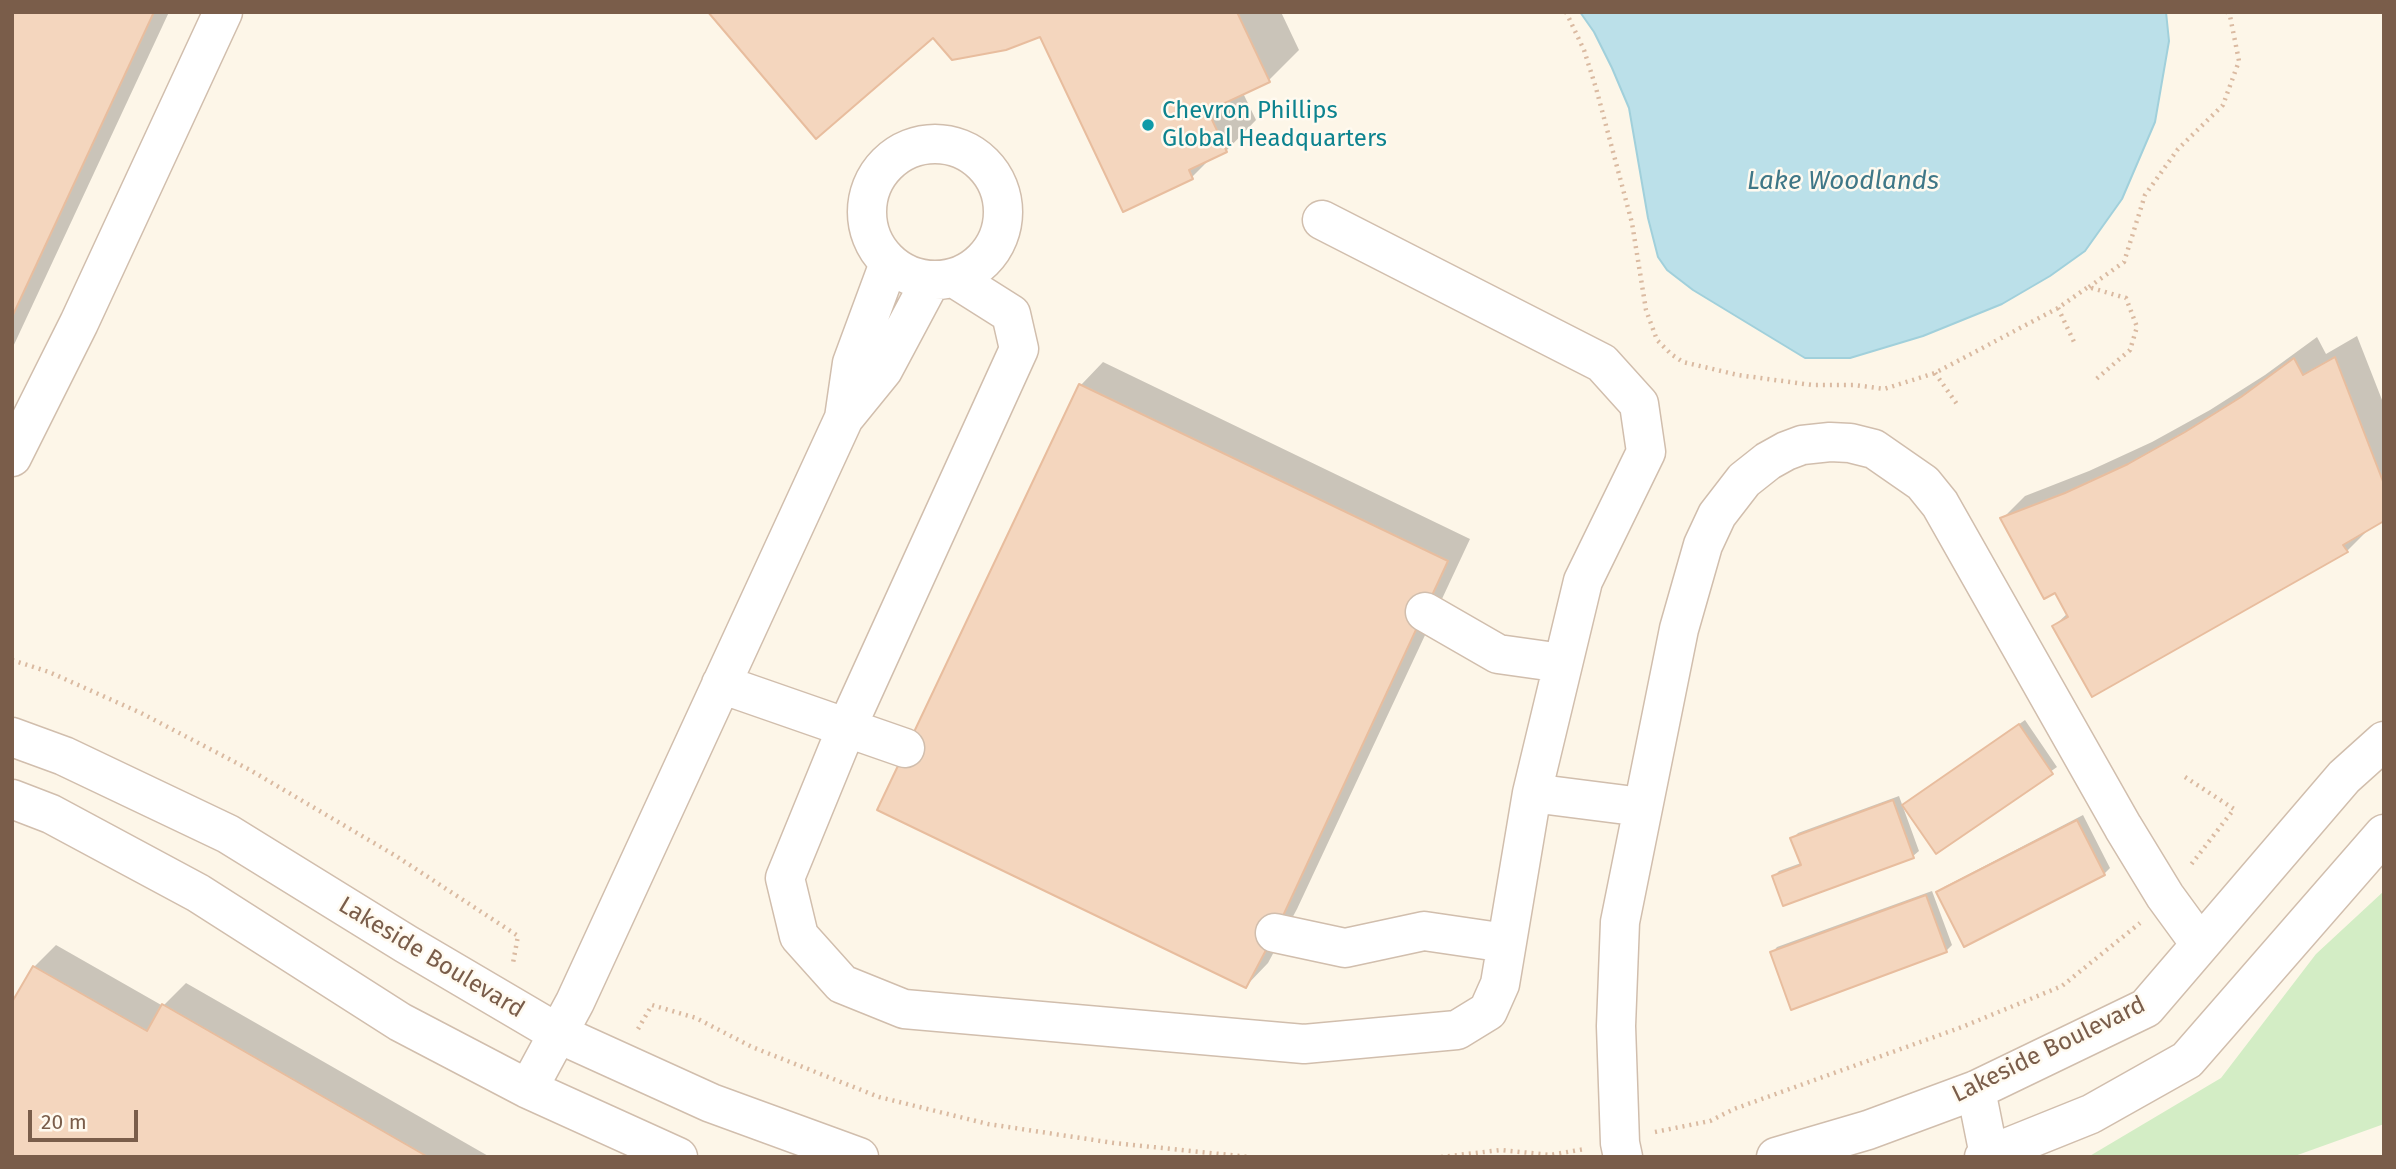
<!DOCTYPE html>
<html>
<head>
<meta charset="utf-8">
<style>
  body { margin:0 }
  #map { position:relative; width:2396px; height:1169px; overflow:hidden; background:#fdf6e8; font-family:"Fira Sans",sans-serif }
  canvas { display:block }
  .frame { position:absolute; inset:0; border:14px solid #7a5d4a; pointer-events:none }
  .scale { position:absolute; left:28px; top:1110px; width:110px; height:32px; box-sizing:border-box; border:4px solid #7a5d4a; border-top:0; padding-left:9px; font-size:21px; line-height:24px; white-space:nowrap; color:#7a5d4a; -webkit-text-stroke:5px #fffaf0; paint-order:stroke }
</style>
</head>
<body>
<div id="map">
<canvas width="2396" height="1169"></canvas>
<div class="frame"></div>
<div class="scale">20 m</div>
</div>
<script>
const c = document.querySelector('canvas').getContext('2d');
c.lineJoin = 'round';
function paint(path, color) { c.fillStyle = color; c.fill(path, 'evenodd'); }
const shape = rows => new Path2D(rows.map(r => 'M' + r).join(''));
function trace(path, color, width, dash) { c.strokeStyle = color; c.lineWidth = width; c.lineCap = dash ? 'butt' : 'round'; c.setLineDash(dash || []); c.stroke(path); }
function drawText(font, color, halo, rows, align = 'center') {
  c.font = font + ' "Fira Sans",sans-serif'; c.lineWidth = 5; c.setLineDash([]); c.textBaseline = 'middle'; c.strokeStyle = halo; c.fillStyle = color; for (const [text, x, y, turn = 0] of rows) {
    c.save(); c.translate(x, y); c.rotate((+turn || 0) * Math.PI / 180); c.textAlign = isNaN(turn) ? turn : align; if (halo) c.strokeText(text, 0, 0); c.fillText(text, 0, 0); c.restore();
  }
}
paint(shape([
  [2384,891,2384,1124,2292,1157,2088,1157,2221,1078,2316,954]
]), '#d3edc5');
const water = shape([
  [1580,12,2166,12,2169,41,2155,122,2122,199,2085,251,2050,276,2002,304,1923,336,1850,358,1805,358,1693,290,1667,270,1658,257,1648,218,1629,108,1612,68,1594,32,1580,12]
]);
paint(water, '#bbe0e9');
trace(water, '#a1d0db', 2);
paint(shape([
  [12,12,169,12,12,349],
  [710,12,1281,12,1299,50,1269,80,1243,93,1256,120,1226,151,1211,158,1192,177,1041,35,933,36],
  [2357,336,2384,405,2384,519,2369,529,2347,551,2054,626,2068,613,2056,591,2002,519,2025,496,2089,471,2152,442,2210,410,2265,375,2317,337,2326,354],
  [1103,362,1470,539,1297,909,1268,963,1246,986,879,810,1081,385],
  [2025,720,2057,767,1937,852,1905,805],
  [1899,796,1919,851,1913,856,1774,876,1779,871,1801,863,1793,838,1798,833],
  [2083,815,2110,868,2104,874,1965,945,1938,893,1944,887],
  [1932,891,1952,945,1946,951,1772,953,1777,947],
  [56,945,163,1006,186,983,490,1157,12,1157,34,967]
]), '#0003');
const building = shape([
  [12,12,154,12,12,317,12,12],
  [708,12,1237,12,1270,82,1208,111,1227,152,1189,170,1193,179,1123,212,1040,37,1006,50,952,60,933,38,816,139,708,12],
  [2335,357,2384,484,2384,521,2343,545,2348,552,2092,697,2052,626,2068,617,2055,593,2044,599,2000,518,2065,493,2128,464,2185,432,2241,397,2294,358,2303,375,2335,357],
  [1079,384,1448,561,1275,933,1246,988,877,810,1079,384],
  [2019,724,2053,774,1936,854,1902,805,2019,724],
  [1893,800,1914,858,1783,906,1772,876,1801,865,1790,838,1893,800],
  [2077,820,2105,875,1964,947,1936,892,2077,820],
  [1926,895,1947,952,1791,1010,1770,952,1926,895],
  [33,966,147,1031,162,1004,428,1157,12,1157,12,1002,33,966]
]);
paint(building, '#f4d6be');
trace(building, '#e8bd9e', 2);
const minor = shape([
  '867 212a68 68 0 1 1 136 0a68 68 0 1 1-136 0Z',
  [1322,220,1602,363,1639,404,1646,452,1583,581,1532,793],
  [954,278,1011,314,1019,349,846,729,785,878,799,936,842,984,904,1009,1304,1044,1457,1030,1488,1011,1500,984,1532,793,1642,807],
  [844,418,852,363,889,263],
  [12,457,79,323,223,12],
  [1425,612,1498,654,1562,663],
  [721,684,905,748],
  [12,737,64,756,228,834,406,944,559,1034,711,1103,859,1157],
  [12,799,51,814,198,893,400,1022,528,1089,678,1157],
  [1275,933,1345,948,1424,931,1506,943],
  [528,1089,575,1002,844,418,883,370,931,280],
  [1976,1090,1989,1155],
  [1623,1157,1620,1143,1616,1026,1620,922,1679,629,1703,545,1717,515,1744,480,1768,461,1786,451,1802,445,1830,442,1850,443,1874,449,1923,483,1940,504,2123,827,2165,896,2200,944],
  [1776,1157,1868,1130,1976,1090,2146,1008,2344,777,2384,741],
  [1984,1157,2091,1114,2187,1060,2384,834]
]);
trace(minor, '#d1bead', 41);
trace(shape([
  [1566,12,1584,50,1596,88,1632,223,1646,310,1657,340,1671,354,1683,362,1738,375,1812,385,1855,385,1884,389,1935,373,2058,308,2088,287,2126,298,2137,327,2130,350,2094,381],
  [2089,287,2124,262,2145,195,2178,149,2223,105,2239,61,2230,16,2227,12],
  [2058,308,2075,344],
  [1935,373,1959,407],
  [12,660,49,672,141,713,250,770,396,856,518,936,513,963],
  [2185,777,2234,809,2190,866],
  [638,1029,652,1005,696,1018,752,1047,879,1097,988,1124,1114,1143,1249,1157],
  [1655,1132,1710,1121,1734,1109,1962,1027,2062,986,2140,923],
  [1441,1157,1501,1150,1550,1155,1585,1149]
]), '#dabaa1', 4.5, [2, 5]);
trace(minor, '#fff', 38);
for (const [x, y, r, color] of [
  [1148,125,7,"#0f9aa8"]
]) { const dot = new Path2D(); dot.arc(x, y, r, 0, 2 * Math.PI); c.fillStyle = color; c.fill(dot); trace(dot, '#fffaf0', 2.5); }
drawText('24px', '#0d838f', '#fffaf0', [
  ["Chevron Phillips",1162,111],
  ["Global Headquarters",1162,139]
], 'left');
drawText('24px', '#7a5d4a', '#fffaf0', [
  ["Lakeside Boulevard",431,958,31],
  ["Lakeside Boulevard",2049,1050,-26]
]);
drawText('italic 26px', '#3f7787', '#fffaf0', [
  ["Lake Woodlands",1843,182]
]);
</script>
</body>
</html>
